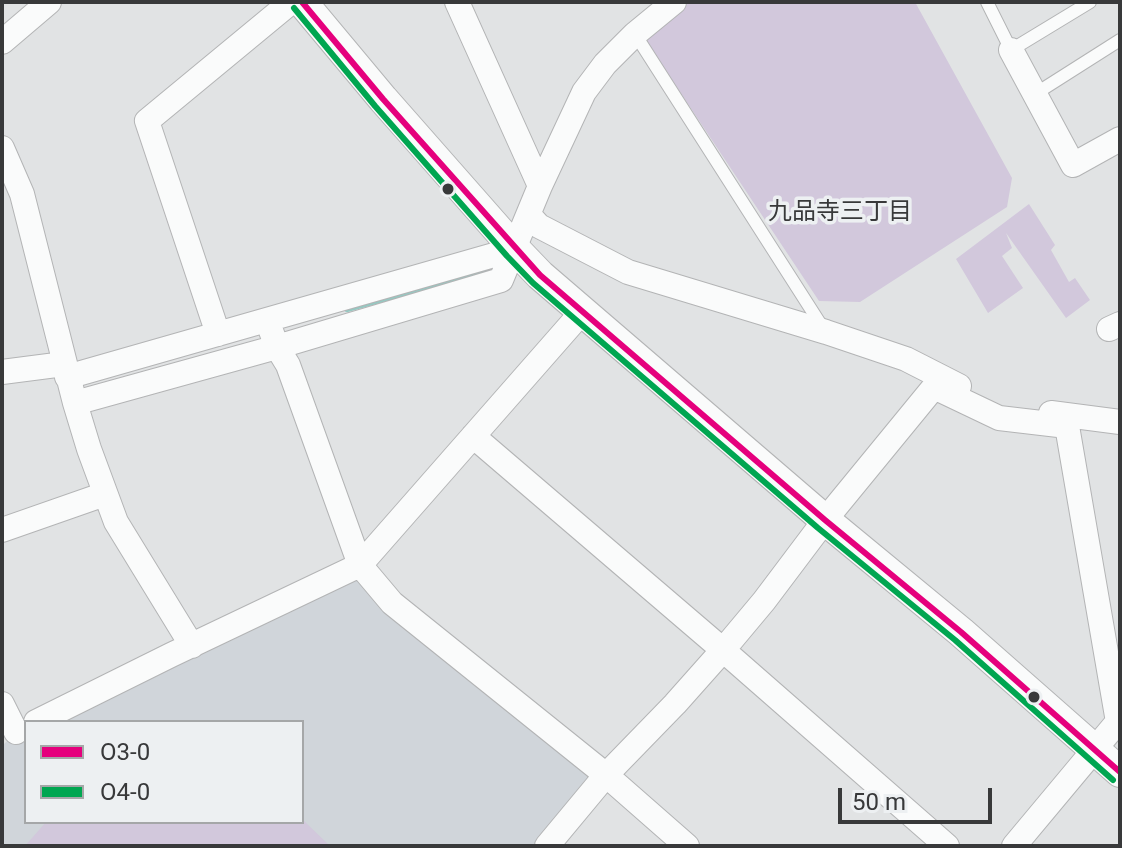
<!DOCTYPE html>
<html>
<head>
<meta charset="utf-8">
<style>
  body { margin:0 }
  #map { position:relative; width:1122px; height:848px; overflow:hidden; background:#e1e3e4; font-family:Roboto,sans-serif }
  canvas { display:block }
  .frame { position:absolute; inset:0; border:4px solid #38393a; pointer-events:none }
  .legend { position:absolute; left:24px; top:720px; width:280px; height:104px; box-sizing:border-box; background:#edf0f2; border:2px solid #a5a7a8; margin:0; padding:10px 14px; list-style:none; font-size:24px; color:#38393a }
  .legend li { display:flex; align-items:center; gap:16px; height:40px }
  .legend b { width:40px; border:2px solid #a5a7a8 }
  .scale { position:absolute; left:838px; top:788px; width:154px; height:36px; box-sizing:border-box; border:4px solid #38393a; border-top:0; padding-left:10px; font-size:24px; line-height:28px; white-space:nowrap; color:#38393a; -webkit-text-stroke:6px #edf0f2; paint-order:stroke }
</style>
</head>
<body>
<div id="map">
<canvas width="1122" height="848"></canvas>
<div class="frame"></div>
<ul class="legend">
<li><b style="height:10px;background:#e5007d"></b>O3-0</li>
<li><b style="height:10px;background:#00a651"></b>O4-0</li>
</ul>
<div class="scale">50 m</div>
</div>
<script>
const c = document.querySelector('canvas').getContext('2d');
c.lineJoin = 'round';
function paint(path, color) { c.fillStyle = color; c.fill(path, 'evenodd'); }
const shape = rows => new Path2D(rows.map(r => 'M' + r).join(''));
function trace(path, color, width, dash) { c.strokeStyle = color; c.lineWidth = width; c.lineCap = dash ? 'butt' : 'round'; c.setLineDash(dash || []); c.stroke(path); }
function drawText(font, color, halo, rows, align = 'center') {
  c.font = font + ' Roboto,"Noto Sans JP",sans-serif'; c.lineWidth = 7; c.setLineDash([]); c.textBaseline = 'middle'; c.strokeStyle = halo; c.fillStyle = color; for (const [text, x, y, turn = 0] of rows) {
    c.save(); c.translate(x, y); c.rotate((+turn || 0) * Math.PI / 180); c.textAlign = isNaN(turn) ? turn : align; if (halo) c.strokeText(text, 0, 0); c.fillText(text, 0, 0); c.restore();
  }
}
paint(shape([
  [360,565,606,775,544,846,2,846,2,746,16,732,26,727,26,822,302,822,302,722,37,722]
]), '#d0d5da');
paint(shape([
  [690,2,915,2,1012,178,1007,207,860,302,819,301,644,38],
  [1029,204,1055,245,1051,250,1069,282,1075,278,1090,300,1066,318,1006,233,1012,248,1002,256,1023,288,988,313,956,259],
  [302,819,330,846,25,846,46,822,302,822]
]), '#d2c8dc');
trace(shape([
  [347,309,486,271]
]), '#94c9c2', 6);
const service = shape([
  [987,2,1011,50,1090,2],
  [635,34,823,328],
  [1035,94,1120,40]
]);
const minor = shape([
  [457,2,540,186],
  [2,42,49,2],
  [1011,50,1073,165,1120,139],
  [2,148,22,194,75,403,89,449,116,522,192,646],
  [529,215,539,226,628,272,826,332,906,359,959,386],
  [267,320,277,347,288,365,360,565,392,603,606,775,687,846],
  [1109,329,1120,324],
  [218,334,147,121,291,2],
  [2,372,64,364],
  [67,377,515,249],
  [75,403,277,347,501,280,540,186,584,92,605,64,635,34,674,2],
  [1051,413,1120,422],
  [473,436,723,650,947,846],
  [2,530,105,494],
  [2,704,16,732],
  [36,722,171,655,360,565,582,312],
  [547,846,606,775,675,704,723,650,764,601,825,520,934,387,999,418,1067,426,1118,722],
  [1014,846,1120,719]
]);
const tertiary = shape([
  [302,2,383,99,515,249,540,275,825,520,961,632,1120,772]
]);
trace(service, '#b3b4b5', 14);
trace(minor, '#b3b4b5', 26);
trace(tertiary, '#b3b4b5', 32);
trace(service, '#fafbfb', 12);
trace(minor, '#fafbfb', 24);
trace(tertiary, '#fafbfb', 30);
trace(shape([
  [302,2,383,99,540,275,825,520,961,632,1120,772]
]), '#e5007d', 6);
trace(shape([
  [294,8,375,106,507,256,533,283,818,528,955,640,1113,780]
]), '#00a651', 6);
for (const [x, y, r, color] of [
  [448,189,7,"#38393a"],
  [1034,697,7,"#38393a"]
]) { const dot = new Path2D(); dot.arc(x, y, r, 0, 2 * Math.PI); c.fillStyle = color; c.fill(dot); trace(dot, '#edf0f2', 3); }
drawText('24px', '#38393a', '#edf0f2', [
  ["九品寺三丁目",840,213]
]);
</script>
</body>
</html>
